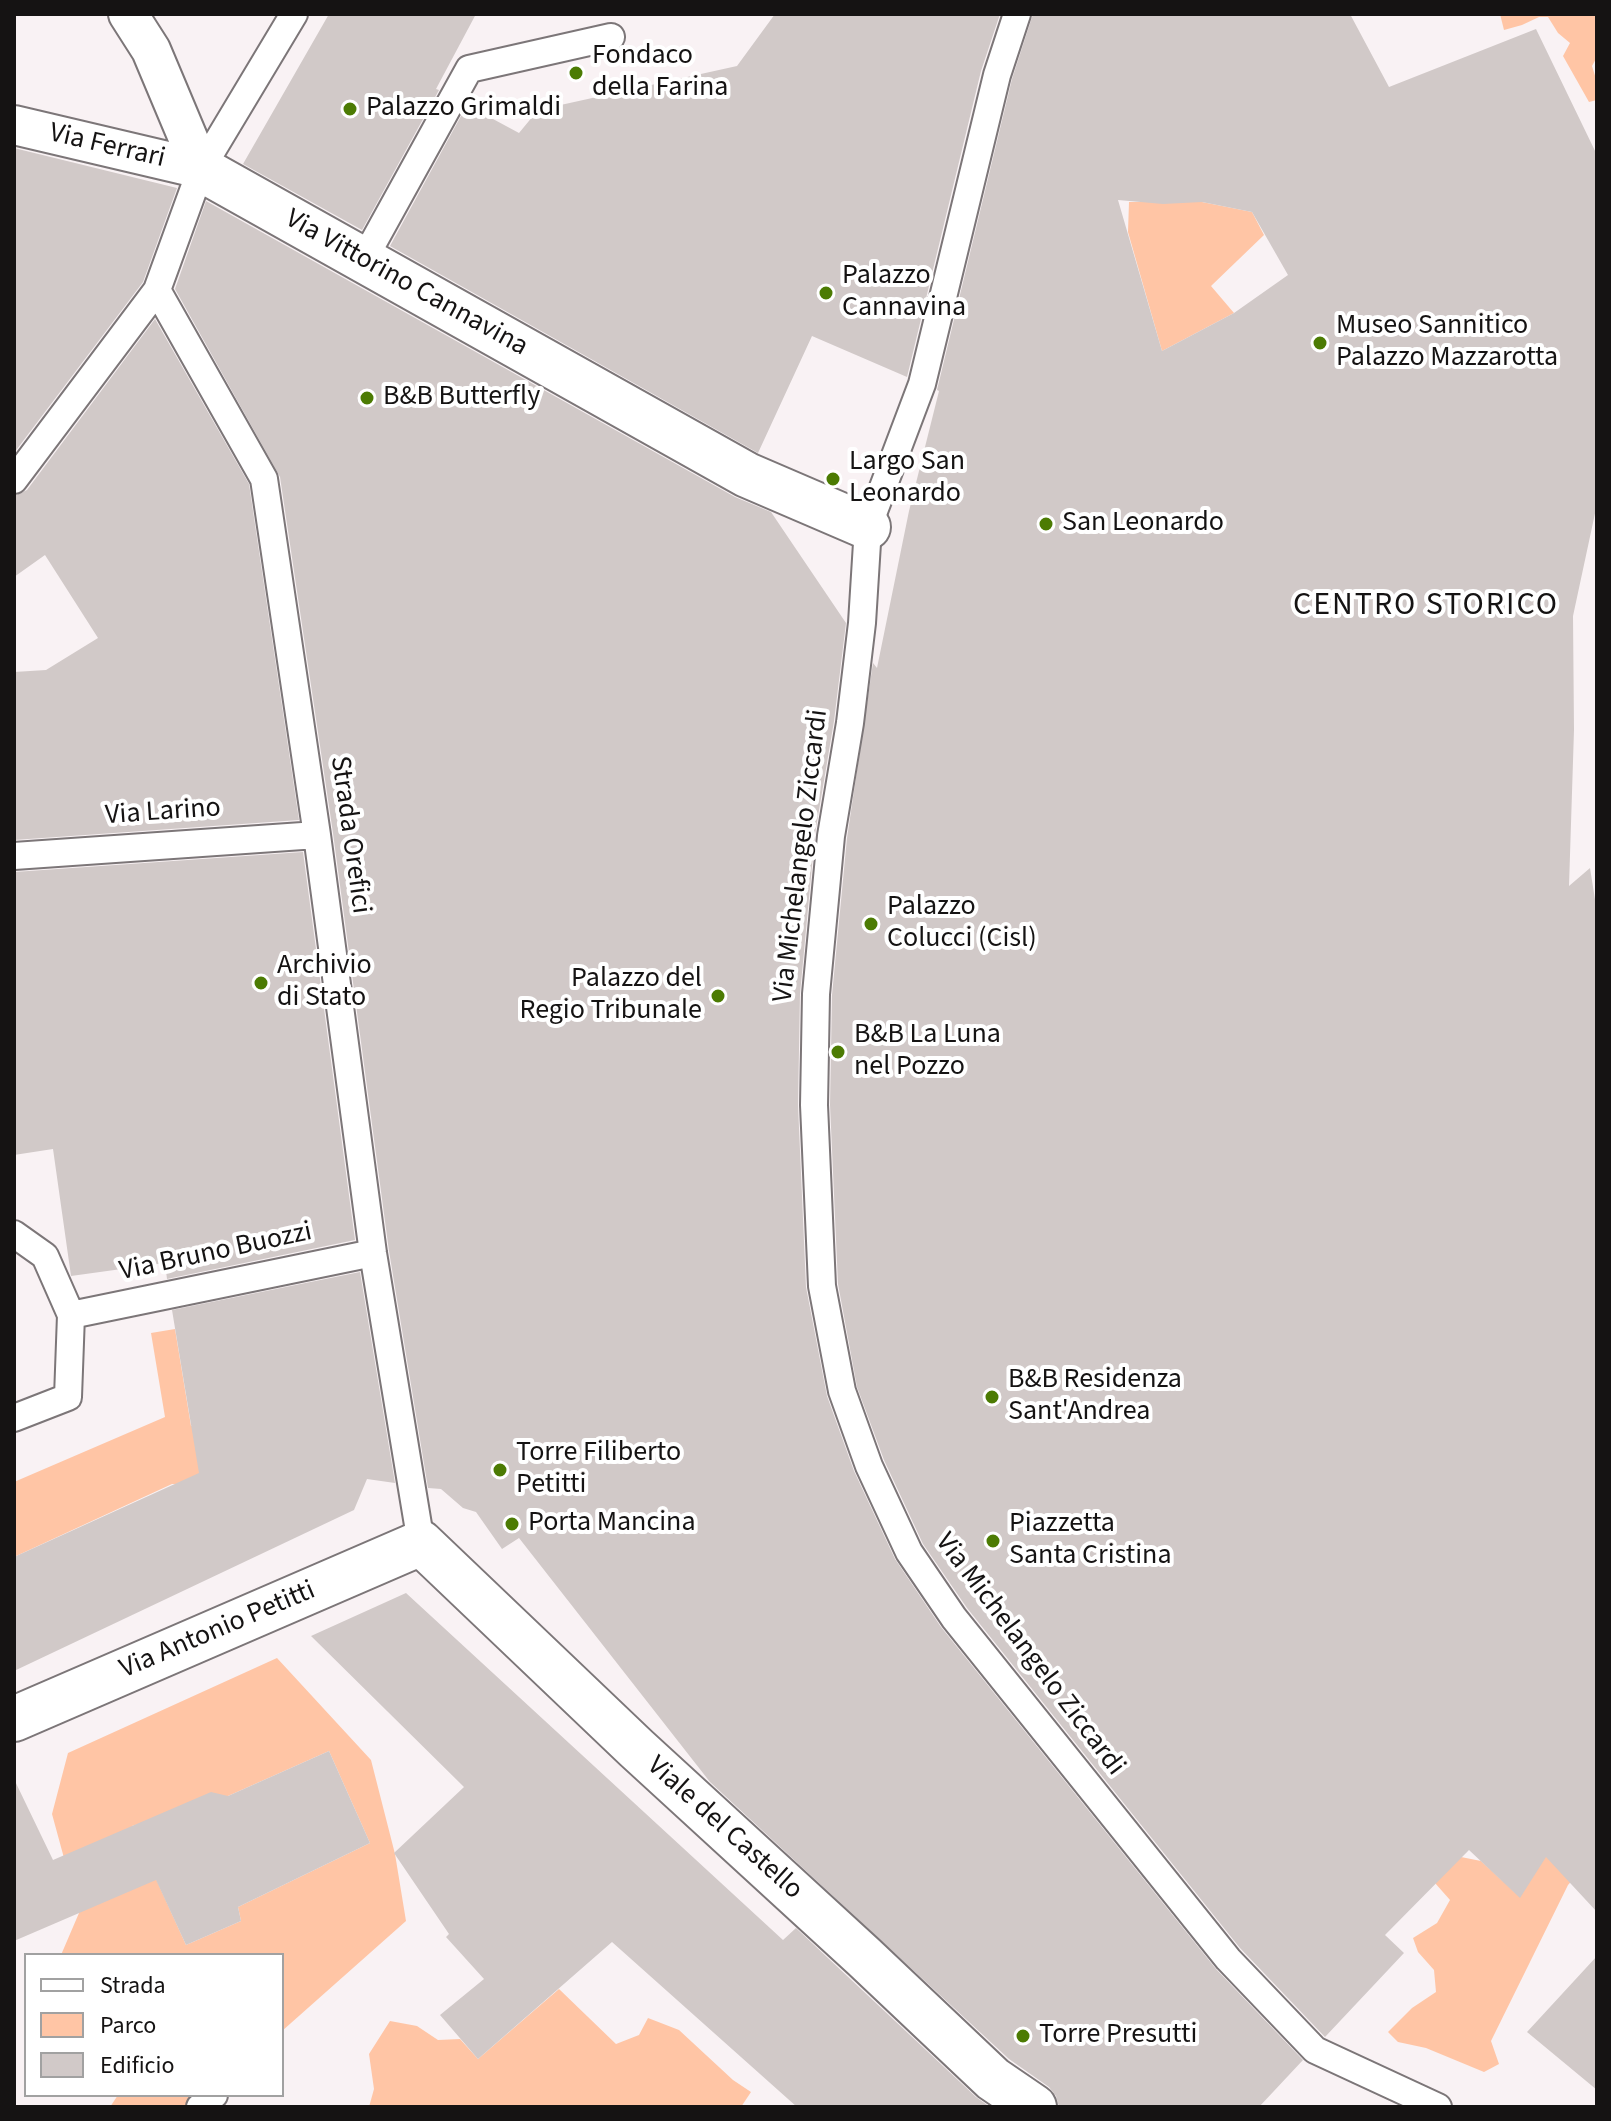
<!DOCTYPE html>
<html>
<head>
<meta charset="utf-8">
<style>
  body { margin:0 }
  #map { position:relative; width:1611px; height:2121px; overflow:hidden; background:#f9f2f4; font-family:"Source Sans 3",sans-serif }
  canvas { display:block }
  .frame { position:absolute; inset:0; border:16px solid #151313; pointer-events:none }
  .legend { position:absolute; left:24px; top:1953px; width:260px; height:144px; box-sizing:border-box; background:#fff; border:2px solid #a1a1a1; margin:0; padding:10px 14px; list-style:none; font-size:24px; color:#151313 }
  .legend li { display:flex; align-items:center; gap:16px; height:40px }
  .legend b { width:40px; border:2px solid #a1a1a1 }
</style>
</head>
<body>
<div id="map">
<canvas width="1611" height="2121"></canvas>
<div class="frame"></div>
<ul class="legend">
<li><b style="height:10px;background:#fff"></b>Strada</li>
<li><b style="height:22px;background:#ffc5a5"></b>Parco</li>
<li><b style="height:22px;background:#d1c9c8"></b>Edificio</li>
</ul>
</div>
<script>
const c = document.querySelector('canvas').getContext('2d');
c.lineJoin = 'round';
function paint(path, color) { c.fillStyle = color; c.fill(path, 'evenodd'); }
const shape = rows => new Path2D(rows.map(r => 'M' + r).join(''));
function trace(path, color, width, dash) { c.strokeStyle = color; c.lineWidth = width; c.lineCap = dash ? 'butt' : 'round'; c.setLineDash(dash || []); c.stroke(path); }
function drawText(font, color, halo, rows, align = 'center') {
  c.font = font + ' "Source Sans 3",sans-serif'; c.lineWidth = 8; c.setLineDash([]); c.textBaseline = 'middle'; c.strokeStyle = halo; c.fillStyle = color; for (const [text, x, y, turn = 0] of rows) {
    c.save(); c.translate(x, y); c.rotate((+turn || 0) * Math.PI / 180); c.textAlign = isNaN(turn) ? turn : align; if (halo) c.strokeText(text, 0, 0); c.fillText(text, 0, 0); c.restore();
  }
}
paint(shape([
  [1500,14,1597,14,1597,57,1592,66,1597,82,1597,100,1589,102,1563,56,1570,43,1558,33,1548,17,1539,17,1522,25,1504,30],
  [1129,202,1202,202,1252,212,1264,235,1211,286,1234,313,1162,351,1128,232],
  [175,1329,191,1426,250,1417,202,1484,172,1484,14,1557,14,1482,165,1417,151,1333],
  [277,1658,371,1760,395,1854,406,1921,282,2031,282,1955,61,1955,79,1913,52,1814,68,1753],
  [329,1751,370,1843,238,1907,241,1921,186,1945,132,1826,228,1796],
  [1401,1779,1587,1864,1568,1885,1491,2041,1499,2064,1484,2072,1426,2048,1398,2042,1388,2032,1412,2008,1436,1992,1434,1970,1418,1952,1413,1938,1437,1923,1450,1900,1435,1883,1446,1854,1481,1861,1520,1897],
  [559,1989,616,2044,639,2035,648,2018,679,2030,733,2080,751,2092,741,2107,369,2107,374,2089,369,2054,390,2021,417,2026,438,2040,460,2039,478,2059],
  [118,2095,200,2095,183,2107,110,2107]
]), '#ffc5a5');
paint(shape([
  [329,14,476,14,436,89,439,90,362,230,243,164],
  [775,14,1000,14,981,71,907,377,812,336,758,453,390,246,467,105,519,133,538,110,737,66],
  [1033,14,1350,14,1389,87,1536,29,1597,155,1597,504,1573,616,1574,730,1569,886,1590,868,1597,912,1597,1912,1546,1857,1520,1898,1469,1850,1385,1935,1404,1953,1325,2037,1240,1948,967,1608,923,1544,884,1460,857,1387,838,1284,830,1105,832,995,847,838,873,663,877,668,909,511,939,391,937,390,1012,79],
  [1118,200,1163,204,1202,202,1252,212,1288,275,1234,313,1162,351],
  [14,148,177,188,143,282,14,453],
  [206,201,735,497,771,512,846,623,834,721,815,834,800,994,798,1105,806,1287,827,1396,854,1471,895,1559,941,1627,1216,1969,1303,2060,1259,2107,1059,2107,1056,2096,1049,2087,1009,2059,710,1782,519,1538,502,1549,476,1512,463,1508,441,1489,428,1488,389,1251,333,833,280,477,175,289],
  [155,319,249,484,299,820,14,840,14,672,46,670,98,638,45,555,14,577,14,496,27,490],
  [303,852,355,1240,167,1279,165,1263,71,1276,53,1149,14,1155,14,872],
  [360,1272,395,1483,367,1479,354,1510,14,1671,14,1557,199,1473,172,1310],
  [406,1593,783,1940,796,1928,976,2097,990,2107,797,2107,612,1942,478,2059,440,2015,484,1979,446,1937,449,1934,394,1853,464,1787,311,1636],
  [329,1751,370,1843,238,1907,241,1921,186,1945,156,1880,14,1941,14,1779,53,1860,211,1792,228,1796],
  [1597,1956,1597,2090,1527,2032]
]), '#d1c9c8');
const service = shape([
  [294,14,201,169,157,290,264,479,317,835,373,1253,421,1543],
  [1017,14,997,75,922,384,868,527,862,623,850,723,831,836,816,994,814,1105,822,1286,842,1391,869,1466,909,1552,954,1618,1228,1959,1315,2050,1438,2107],
  [363,261,469,69,611,37],
  [14,480,157,290],
  [14,856,317,835],
  [14,1234,45,1256,71,1315,373,1253],
  [14,1418,68,1397,71,1315],
  [200,2107,214,2095]
]);
const pedestrian = shape([
  [128,14,151,50,201,169],
  [14,125,201,169]
]);
const minor = shape([
  [201,169,747,475,868,527],
  [14,1719,421,1543,636,1748,864,1957,993,2079,1034,2107]
]);
trace(service, '#7c7678', 30);
trace(pedestrian, '#7c7678', 42);
trace(minor, '#7c7678', 48);
trace(service, '#fff', 26);
trace(pedestrian, '#fff', 38);
trace(minor, '#fff', 44);
for (const [x, y, r, color] of [
  [576,73,8,"#4c7b03"],
  [350,109,8,"#4c7b03"],
  [826,293,8,"#4c7b03"],
  [1320,343,8,"#4c7b03"],
  [367,398,8,"#4c7b03"],
  [833,479,8,"#4c7b03"],
  [1046,524,8,"#4c7b03"],
  [871,924,8,"#4c7b03"],
  [261,983,8,"#4c7b03"],
  [718,996,8,"#4c7b03"],
  [838,1052,8,"#4c7b03"],
  [992,1397,8,"#4c7b03"],
  [500,1470,8,"#4c7b03"],
  [512,1524,8,"#4c7b03"],
  [993,1541,8,"#4c7b03"],
  [1023,2036,8,"#4c7b03"]
]) { const dot = new Path2D(); dot.arc(x, y, r, 0, 2 * Math.PI); c.fillStyle = color; c.fill(dot); trace(dot, '#fff', 3); }
drawText('28px', '#151313', '#fff', [
  ["Fondaco",592,57],
  ["della Farina",592,89],
  ["Palazzo Grimaldi",366,109],
  ["Palazzo",842,277],
  ["Cannavina",842,309],
  ["Museo Sannitico",1336,327],
  ["Palazzo Mazzarotta",1336,359],
  ["B&B Butterfly",383,398],
  ["Largo San",849,463],
  ["Leonardo",849,495],
  ["San Leonardo",1062,524],
  ["Palazzo",887,908],
  ["Colucci (Cisl)",887,940],
  ["Archivio",277,967],
  ["di Stato",277,999],
  ["Palazzo del",702,980,"right"],
  ["Regio Tribunale",702,1012,"right"],
  ["B&B La Luna",854,1036],
  ["nel Pozzo",854,1068],
  ["B&B Residenza",1008,1381],
  ["Sant'Andrea",1008,1413],
  ["Torre Filiberto",516,1454],
  ["Petitti",516,1486],
  ["Porta Mancina",528,1524],
  ["Piazzetta",1009,1525],
  ["Santa Cristina",1009,1557],
  ["Torre Presutti",1039,2036]
], 'left');
drawText('28px', '#151313', '#fff', [
  ["Via Ferrari",107,147,13],
  ["Via Vittorino Cannavina",406,284,29],
  ["Via Larino",163,813,-4],
  ["Strada Orefici",349,835,82],
  ["Via Michelangelo Ziccardi",802,856,-83],
  ["Via Bruno Buozzi",216,1253,-12],
  ["Via Antonio Petitti",218,1631,-23],
  ["Via Michelangelo Ziccardi",1029,1655,53],
  ["Viale del Castello",724,1829,42]
]);
c.letterSpacing = '2px';
drawText('32px', '#151313', '#fff', [
  ["CENTRO STORICO",1426,607]
]);
c.letterSpacing = '0px';
</script>
</body>
</html>
